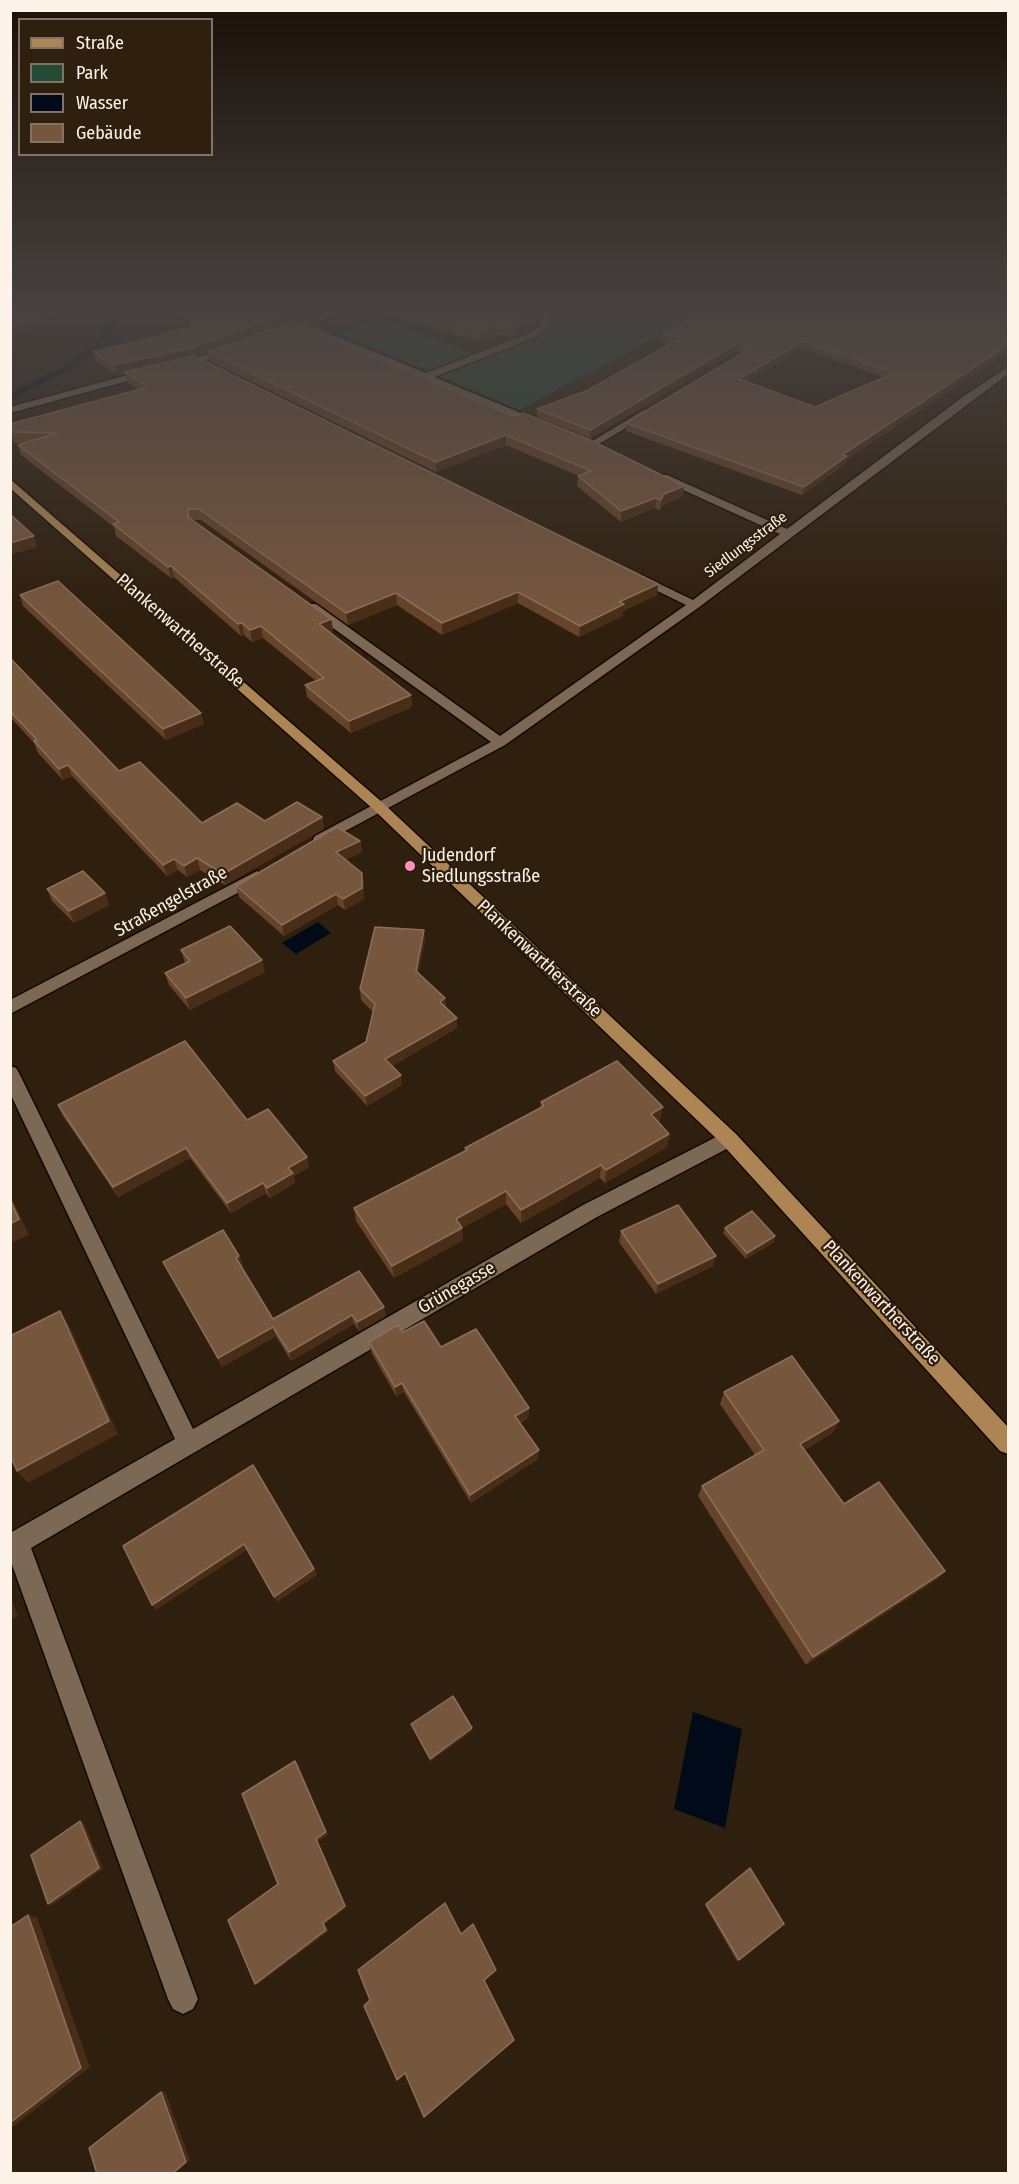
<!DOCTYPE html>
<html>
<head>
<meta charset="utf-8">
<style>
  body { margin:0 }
  #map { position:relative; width:1019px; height:2184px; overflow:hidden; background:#2f1f0e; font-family:"Fira Sans Condensed",sans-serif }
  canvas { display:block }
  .frame { position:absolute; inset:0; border:12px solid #fef3e8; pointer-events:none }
  .legend { position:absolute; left:18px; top:18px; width:195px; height:138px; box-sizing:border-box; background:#2f1f0e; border:2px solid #827465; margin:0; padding:8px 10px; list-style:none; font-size:18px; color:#fef3e8 }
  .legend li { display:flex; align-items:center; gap:12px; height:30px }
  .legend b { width:30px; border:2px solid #827465 }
</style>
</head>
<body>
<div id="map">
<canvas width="1019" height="2184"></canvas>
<div class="frame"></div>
<ul class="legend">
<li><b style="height:8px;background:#ad8555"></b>Straße</li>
<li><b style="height:16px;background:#224a35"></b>Park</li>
<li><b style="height:16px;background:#000a18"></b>Wasser</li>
<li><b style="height:16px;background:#77563e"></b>Gebäude</li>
</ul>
</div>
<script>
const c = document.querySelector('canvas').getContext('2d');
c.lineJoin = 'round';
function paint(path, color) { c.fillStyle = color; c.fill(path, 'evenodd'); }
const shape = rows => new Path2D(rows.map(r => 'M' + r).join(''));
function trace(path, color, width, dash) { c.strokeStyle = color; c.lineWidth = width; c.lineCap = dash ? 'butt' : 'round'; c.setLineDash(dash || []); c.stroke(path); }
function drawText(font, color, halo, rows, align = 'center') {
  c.font = font + ' "Fira Sans Condensed",sans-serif'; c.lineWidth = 4.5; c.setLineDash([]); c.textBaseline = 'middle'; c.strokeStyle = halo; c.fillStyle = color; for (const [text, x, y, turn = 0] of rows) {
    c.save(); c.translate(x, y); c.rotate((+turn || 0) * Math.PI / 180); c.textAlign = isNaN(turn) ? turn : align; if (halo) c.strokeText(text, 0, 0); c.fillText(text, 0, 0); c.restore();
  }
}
paint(shape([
  [548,312,703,312,519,410,338,333,380,318,484,358,539,336,557,323]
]), '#224a35');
paint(shape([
  [110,312,119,312,110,337,77,366,11,399,11,393,69,364,100,337],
  [318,922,331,933,296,954,282,943],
  [693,1712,742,1729,725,1828,674,1809]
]), '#000a18');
const minor = shape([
  [326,312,338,312,308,325,426,373,530,333,541,325,542,319,538,312,546,312,550,319,549,326,536,337,434,377,547,424,539,426,293,327,326,312],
  [231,347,234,352,176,368,172,365,231,347],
  [1008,367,1008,374,698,608,505,745,325,842,315,842,313,839,315,836,491,742,308,610,308,604,316,604,500,736,686,605,633,579,633,575,641,575,693,600,780,534,659,479,659,475,667,475,787,529,964,396,1008,367],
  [150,369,154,372,153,374,10,413,10,407,150,369],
  [644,410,652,412,594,447,586,445,644,410],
  [257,871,265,876,262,880,10,1014,10,1000,257,871],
  [10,1066,16,1068,19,1073,193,1429,583,1205,722,1134,729,1132,736,1134,738,1139,736,1144,597,1217,31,1548,198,1999,193,2009,183,2014,173,2009,168,1999,10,1559,10,1533,175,1439,10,1093,10,1066]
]);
const major = shape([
  [10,479,383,803,736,1134,1008,1427,1008,1454,1000,1451,722,1144,373,809,10,488,10,479]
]);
trace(minor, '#160800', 3);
trace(major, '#160800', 3);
paint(minor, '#7b6855');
paint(major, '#ad8555');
paint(shape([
  [177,312,266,312,279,326,194,357,658,584,657,595,623,611,623,616,579,637,518,603,442,635,397,605,348,625,201,520,193,520,331,619,333,630,330,632,411,695,412,707,351,733,307,697,305,685,316,681,263,638,252,642,244,635,241,636,174,577,171,578,116,536,114,527,21,455,18,445,23,443,14,443,11,432,138,389,127,382,125,372,116,374,95,361,93,352,189,328,188,319,192,318],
  [383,312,529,312,513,337,496,334,480,341,470,340],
  [1008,312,1008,352,847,459,845,464,802,495,626,431,626,423,744,352,744,351,737,351,590,438,537,417,537,409,586,391,671,344,663,342,663,334],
  [802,348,883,377,815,407,747,381],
  [292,322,683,496,663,505,660,510,655,508,621,522,577,486,578,476,579,476,506,445,436,472,210,361,208,352],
  [20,595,204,724,166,740,23,606],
  [10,658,119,771,202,823,322,817,324,829,225,885,200,870,187,877,178,870,167,876,72,776,63,780,38,753,34,743,10,717],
  [360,841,362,852,345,860,362,873,364,884,364,899,345,910,338,905,284,936,239,897,236,886],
  [47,889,105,893,109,905,74,923,52,901],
  [425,940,418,973,445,998,446,1007,457,1018,457,1028,392,1066,402,1085,367,1106,335,1071,333,1061,366,1042,373,1012,361,1000,360,989],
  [181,950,265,972,190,1010,169,985,165,973,185,963],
  [541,1102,660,1121,658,1122,669,1134,667,1147,605,1183,600,1178,521,1223,506,1204,462,1228,463,1240,394,1278,356,1221,354,1208,465,1151,465,1148,540,1108],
  [58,1105,247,1120,309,1167,294,1176,295,1183,270,1198,266,1193,231,1213,190,1158,118,1197,63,1116],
  [725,1228,775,1236,774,1242,746,1259,723,1233],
  [621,1231,713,1266,656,1294,619,1242],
  [239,1256,243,1266,241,1267,273,1319,359,1271,386,1316,359,1331,354,1324,291,1361,276,1336,222,1367,168,1271,163,1262],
  [403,1332,441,1347,529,1408,529,1417,520,1423,538,1459,471,1503,404,1392,396,1396,371,1352,369,1342],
  [724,1392,839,1421,832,1433,804,1450,844,1504,945,1571,936,1580,806,1665,698,1496,702,1486,755,1455,720,1404],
  [750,1868,739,1960,737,1961,705,1905]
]), '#664329');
paint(shape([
  [43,312,64,312,10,336,10,326],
  [523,312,529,312,513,337,513,329],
  [278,317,279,326,193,357,116,374,114,365],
  [496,325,496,334,480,341,480,332],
  [803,341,802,348,738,387,739,379],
  [738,343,737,351,590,438,590,430],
  [1008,345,1008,352,847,459,845,464,802,495,804,487,842,455],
  [506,435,506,445,436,472,436,462],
  [684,486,683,496,663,505,660,510,661,500,664,494],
  [656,498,655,508,621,522,621,511],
  [34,536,37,547,10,555,10,543],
  [171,566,174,577,171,578,168,567],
  [658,584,657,595,623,611,623,616,579,637,580,626,619,602],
  [518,592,518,603,442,635,442,623],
  [396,593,397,605,348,625,346,613],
  [331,619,333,630,321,635,319,624],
  [242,623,244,635,241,636,238,624],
  [261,626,263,638,252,642,250,630],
  [411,695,412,707,351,733,349,721],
  [201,713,204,724,166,740,163,729],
  [68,765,72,776,63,780,59,769],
  [322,817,324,829,225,885,223,874],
  [360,841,362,852,337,863,336,852],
  [197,858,200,870,187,877,184,866],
  [174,859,178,870,167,876,163,865],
  [362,873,364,884,364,899,345,910,343,899],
  [105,893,109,905,74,923,69,911],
  [336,894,338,905,284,936,282,925],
  [424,930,425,940,417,981,416,971],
  [262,960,265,972,190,1010,186,998],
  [445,998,446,1009,440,1002],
  [457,1018,457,1028,387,1069,385,1059],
  [401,1075,402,1085,367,1106,365,1096],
  [663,1107,660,1121,649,1127,651,1114],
  [669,1134,667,1147,605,1183,606,1170],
  [186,1148,190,1158,118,1197,113,1187],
  [307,1157,309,1167,294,1176,295,1183,270,1198,267,1188,288,1168],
  [601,1165,600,1178,521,1223,521,1210],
  [263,1183,266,1193,231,1213,227,1203],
  [506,1191,506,1204,462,1228,463,1240,394,1278,392,1266,456,1219],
  [10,1194,29,1235,10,1243],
  [775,1236,774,1242,746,1259,747,1253],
  [239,1256,243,1266,239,1268,236,1258],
  [716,1256,713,1266,656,1294,658,1284],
  [384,1307,386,1316,359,1331,357,1322],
  [60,1311,69,1325,118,1434,28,1483,17,1471],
  [352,1315,354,1324,291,1361,289,1352],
  [273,1327,276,1336,222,1367,218,1358],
  [402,1383,404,1392,396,1396,395,1387],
  [529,1408,529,1417,515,1425,515,1416],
  [839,1421,832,1433,794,1455,800,1444],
  [539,1450,538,1459,471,1503,470,1495],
  [244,1544,247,1550,156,1610,152,1605],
  [314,1569,317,1575,277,1602,274,1597],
  [945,1571,936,1580,806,1665,813,1657],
  [10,1595,18,1616,10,1620],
  [472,1728,472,1731,430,1762,430,1759],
  [295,1761,298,1764,328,1835,318,1841,347,1907,325,1924,329,1931,258,1984,255,1984,323,1923,316,1839],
  [80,1821,84,1823,103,1869,52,1905,48,1904],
  [28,1915,37,1917,90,2067,10,2129],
  [496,1970,496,1971,485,1981,484,1980],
  [165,2091,190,2160,173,2174,172,2174,161,2092]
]), '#492d16');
const building = shape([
  [10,312,43,312,10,326,10,312],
  [198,312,266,312,278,317,192,348,114,365,93,352,200,325,188,319,204,315,198,312],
  [410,312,523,312,513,329,496,325,480,332,470,331,410,312],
  [703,312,1008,312,1008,345,842,455,847,456,804,487,626,423,746,351,745,343,738,343,590,430,537,409,586,391,681,338,663,334,703,312],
  [803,341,894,373,815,407,739,379,803,341],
  [292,322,513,416,523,413,588,439,684,486,664,494,661,500,656,498,621,511,578,476,591,471,506,435,436,462,208,352,292,322],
  [194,356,658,584,619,602,624,604,580,626,518,592,442,623,396,593,346,613,199,509,188,509,188,517,331,619,319,624,411,695,349,721,305,685,324,678,261,626,250,630,242,623,238,624,171,566,168,567,113,524,119,522,18,445,57,433,11,432,10,424,148,387,124,372,194,356],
  [10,514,34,536,10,543,10,514],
  [58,581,201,713,163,729,20,595,58,581],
  [10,658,119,771,140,762,202,823,237,803,265,821,297,802,322,817,223,874,197,858,184,866,174,859,163,865,68,765,59,769,34,741,37,740,10,711,10,658],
  [337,827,360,841,336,852,362,873,362,888,343,899,336,894,282,925,236,886,337,827],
  [83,871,105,893,69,911,47,889,83,871],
  [230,926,262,960,186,998,165,973,190,961,181,950,230,926],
  [375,927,424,930,416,971,445,998,440,1002,457,1018,385,1059,401,1075,365,1096,333,1061,366,1042,375,1004,360,989,375,927],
  [185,1041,247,1120,268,1109,307,1157,288,1168,293,1173,267,1188,263,1183,227,1203,186,1148,113,1187,58,1105,185,1041],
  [617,1061,663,1107,651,1114,669,1134,606,1170,601,1165,521,1210,506,1191,456,1219,462,1228,392,1266,354,1208,467,1150,465,1148,544,1106,541,1102,617,1061],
  [10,1199,19,1219,10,1224,10,1199],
  [678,1205,716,1256,658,1284,621,1231,678,1205],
  [752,1211,775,1236,747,1253,725,1228,752,1211],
  [223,1230,239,1256,236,1258,273,1319,359,1271,384,1307,357,1322,352,1315,289,1352,273,1327,218,1358,163,1262,223,1230],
  [60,1311,109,1421,17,1471,10,1455,10,1336,60,1311],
  [424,1321,441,1347,476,1329,529,1408,515,1416,539,1450,470,1495,402,1383,395,1387,369,1342,398,1325,403,1332,424,1321],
  [792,1356,839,1421,800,1444,844,1504,879,1482,945,1571,813,1657,702,1486,764,1450,724,1392,792,1356],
  [253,1465,314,1569,274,1597,244,1544,152,1605,123,1546,253,1465],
  [453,1696,472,1728,430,1759,411,1724,453,1696],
  [295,1761,326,1832,316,1839,345,1906,323,1923,326,1930,255,1984,228,1920,278,1884,242,1794,295,1761],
  [80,1821,99,1868,48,1904,31,1855,80,1821],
  [750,1868,784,1924,739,1960,706,1904,750,1868],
  [445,1903,461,1934,473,1924,496,1970,484,1980,514,2040,424,2117,405,2073,397,2080,364,2006,370,2000,358,1970,445,1903],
  [28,1915,81,2068,10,2123,10,1927,28,1915],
  [161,2092,186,2162,172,2174,97,2174,89,2148,161,2092]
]);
paint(building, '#77563e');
trace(building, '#8c6f58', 1.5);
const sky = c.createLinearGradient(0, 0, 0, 618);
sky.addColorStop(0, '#1a1108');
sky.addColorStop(0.5, '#474241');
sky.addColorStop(1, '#47424100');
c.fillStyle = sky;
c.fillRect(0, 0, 1019, 618);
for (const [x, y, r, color] of [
  [410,866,6,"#fe8ebd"]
]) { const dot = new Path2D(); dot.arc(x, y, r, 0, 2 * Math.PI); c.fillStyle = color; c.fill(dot); trace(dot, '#2f1f0e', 2); }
drawText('15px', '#fef3e8', '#2f1f0e', [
  ["Siedlungsstraße",746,545,-37]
]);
drawText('18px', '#fef3e8', '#2f1f0e', [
  ["Plankenwartherstraße",180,631,41],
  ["Straßengelstraße",171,902,-29],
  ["Plankenwartherstraße",539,959,43],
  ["Grünegasse",457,1288,-30],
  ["Plankenwartherstraße",881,1303,47]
]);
drawText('18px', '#fef3e8', '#2f1f0e', [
  ["Judendorf",422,856],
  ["Siedlungsstraße",422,877]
], 'left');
</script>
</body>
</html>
